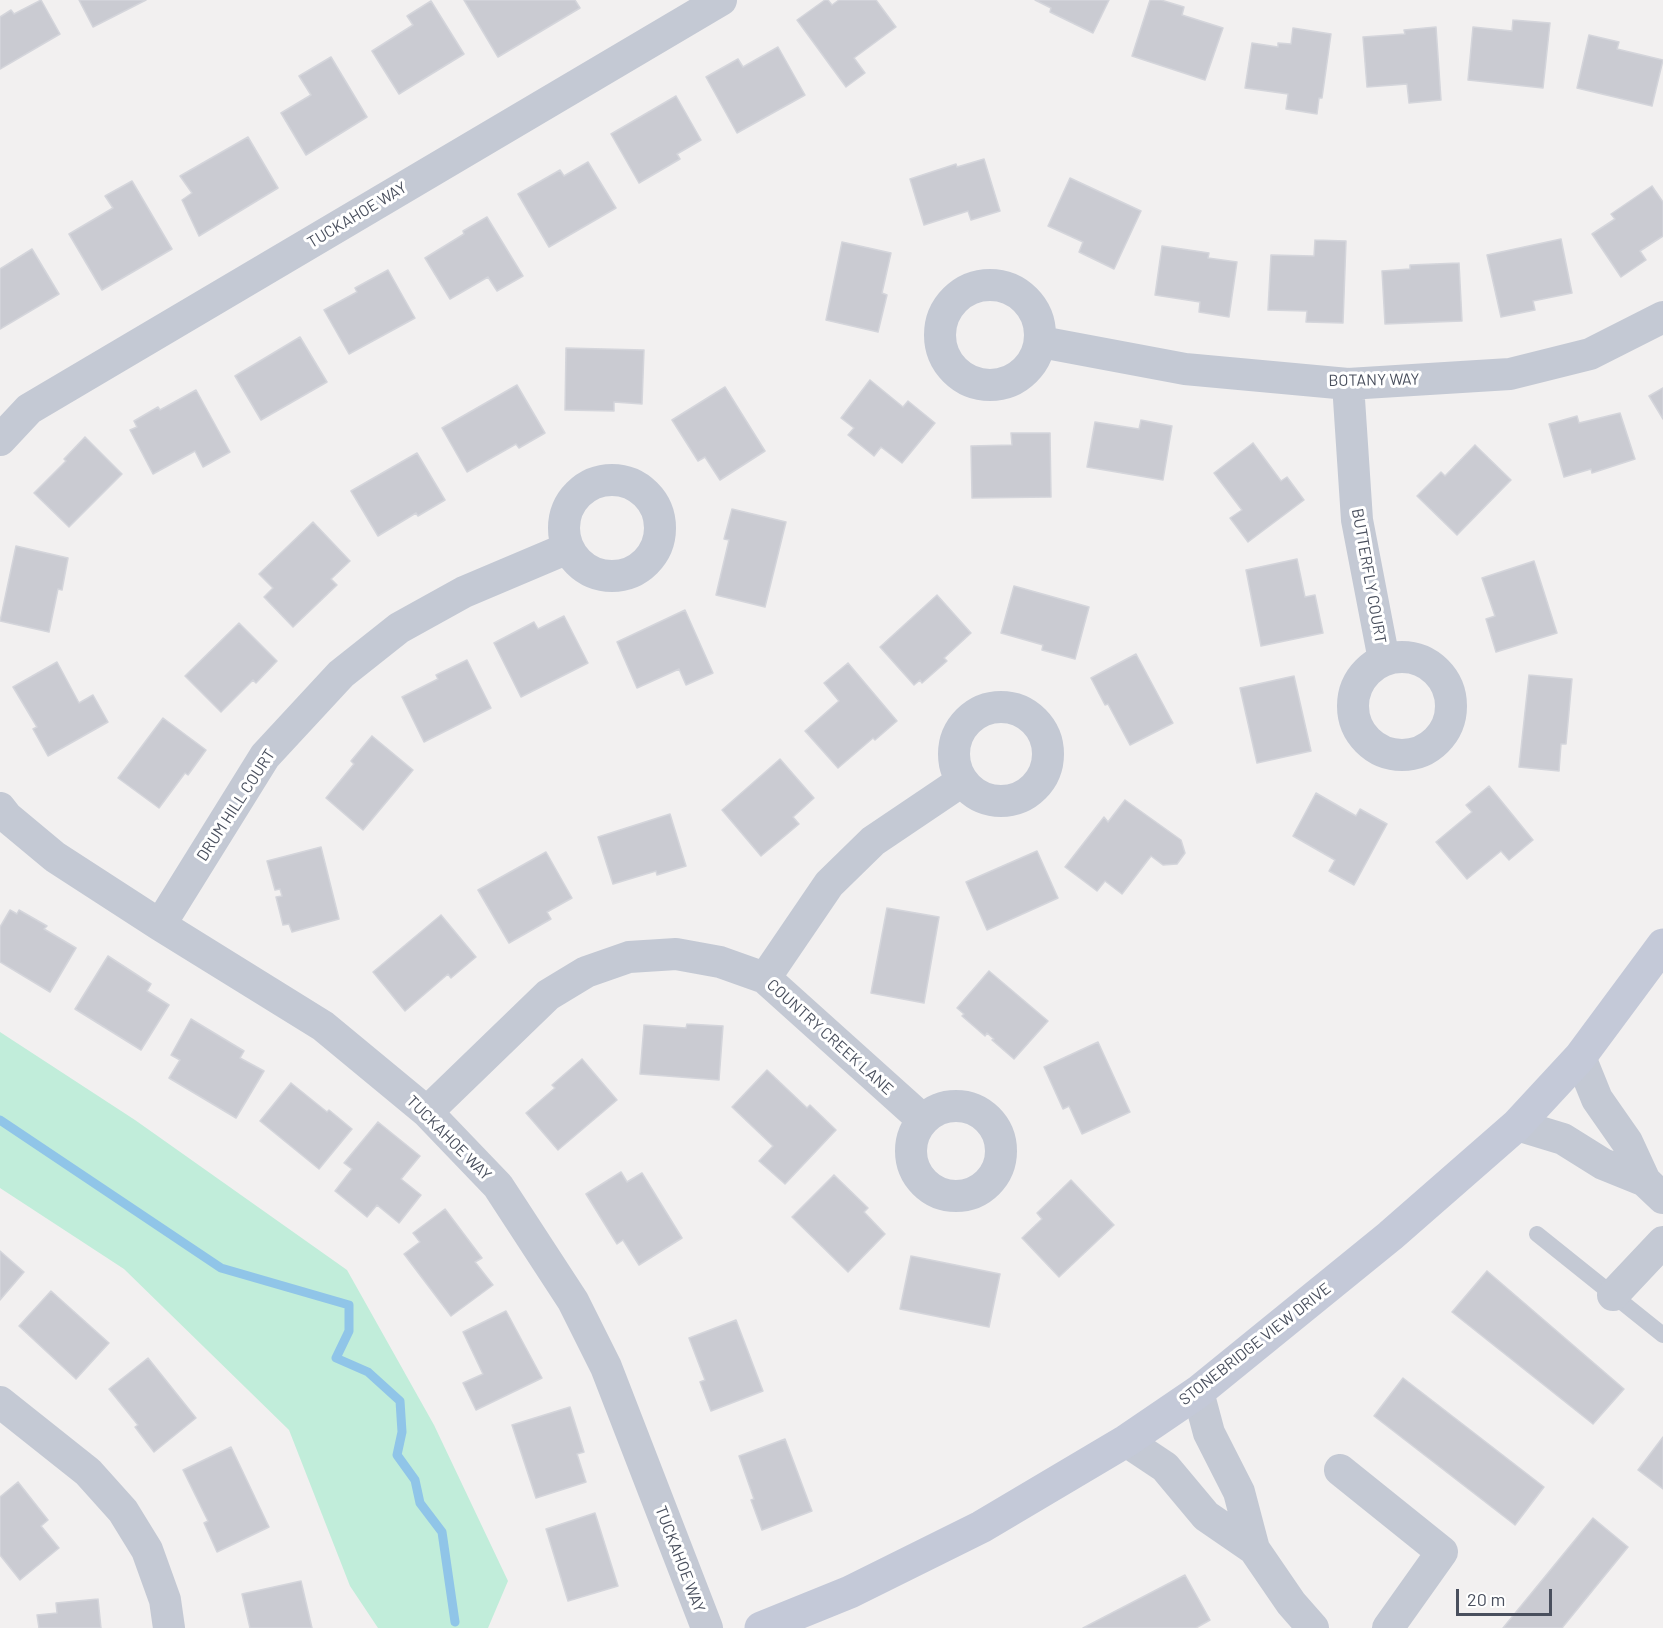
<!DOCTYPE html>
<html>
<head>
<meta charset="utf-8">
<style>
  body { margin:0 }
  #map { position:relative; width:1663px; height:1628px; overflow:hidden; background:#f2f0f0; font-family:Barlow,sans-serif }
  canvas { display:block }
  .scale { position:absolute; left:1456px; top:1589px; width:96px; height:27px; box-sizing:border-box; border:3px solid #494f5d; border-top:0; padding-left:8px; font-size:18px; line-height:21px; white-space:nowrap; color:#494f5d; -webkit-text-stroke:4px #fff; paint-order:stroke }
</style>
</head>
<body>
<div id="map">
<canvas width="1663" height="1628"></canvas>
<div class="scale">20 m</div>
</div>
<script>
const c = document.querySelector('canvas').getContext('2d');
c.lineJoin = 'round';
function paint(path, color) { c.fillStyle = color; c.fill(path, 'evenodd'); }
const shape = rows => new Path2D(rows.map(r => 'M' + r).join(''));
function trace(path, color, width, dash) { c.strokeStyle = color; c.lineWidth = width; c.lineCap = dash ? 'butt' : 'round'; c.setLineDash(dash || []); c.stroke(path); }
function drawText(font, color, halo, rows, align = 'center') {
  c.font = font + ' Barlow,sans-serif'; c.lineWidth = 6; c.setLineDash([]); c.textBaseline = 'middle'; c.strokeStyle = halo; c.fillStyle = color; for (const [text, x, y, turn = 0] of rows) {
    c.save(); c.translate(x, y); c.rotate((+turn || 0) * Math.PI / 180); c.textAlign = isNaN(turn) ? turn : align; if (halo) c.strokeText(text, 0, 0); c.fillText(text, 0, 0); c.restore();
  }
}
paint(shape([
  [0,1032,135,1120,347,1270,434,1425,508,1581,488,1628,378,1628,350,1586,289,1430,124,1269,0,1188]
]), '#c1edda');
trace(shape([
  [0,1120,221,1268,349,1305,349,1331,336,1358,368,1372,400,1401,402,1432,397,1455,415,1480,420,1503,442,1532,455,1622]
]), '#90c5e8', 9);
const building = shape([
  [41,0,60,34,0,69,0,17,11,10,14,14,41,0],
  [79,0,146,0,93,27,79,0],
  [464,0,575,0,580,8,498,57,464,0],
  [825,0,828,0,832,5,839,0,876,0,896,27,854,58,865,73,846,87,797,20,825,0],
  [1035,0,1109,0,1093,33,1050,12,1051,8,1035,0],
  [1150,0,1161,0,1184,7,1182,15,1223,28,1205,80,1132,56,1150,0],
  [431,1,464,54,399,94,372,51,413,25,407,16,431,1],
  [1513,20,1550,23,1543,88,1468,80,1473,27,1512,31,1513,20],
  [1436,27,1441,100,1409,103,1407,84,1367,87,1363,37,1405,34,1404,30,1436,27],
  [1293,28,1331,34,1322,98,1319,98,1317,114,1286,109,1288,94,1245,88,1252,43,1278,47,1278,43,1291,44,1293,28],
  [1589,35,1619,42,1617,49,1663,60,1652,106,1577,88,1589,35],
  [778,47,805,95,737,133,706,77,738,59,743,67,778,47],
  [331,57,367,117,306,155,281,113,311,95,299,76,331,57],
  [676,96,701,140,677,154,680,159,639,183,611,134,676,96],
  [248,137,278,188,199,236,182,200,192,193,180,176,248,137],
  [984,159,1000,211,971,220,968,211,924,225,910,179,956,164,957,167,984,159],
  [588,162,616,208,549,247,518,194,560,170,564,176,588,162],
  [1070,178,1141,211,1114,269,1079,252,1083,242,1048,226,1070,178],
  [132,181,172,249,102,290,69,234,113,208,105,196,132,181],
  [1652,186,1663,202,1663,236,1640,251,1646,260,1621,277,1592,234,1615,219,1611,214,1652,186],
  [487,217,523,276,497,291,488,277,450,299,425,258,464,234,463,231,487,217],
  [1561,239,1572,293,1533,301,1535,310,1501,317,1487,255,1561,239],
  [1315,240,1346,241,1343,323,1306,322,1307,311,1268,310,1271,255,1314,256,1315,240],
  [842,242,891,253,882,293,887,295,878,332,826,320,842,242],
  [1162,246,1209,253,1208,258,1237,262,1229,317,1199,312,1200,302,1155,295,1162,246],
  [32,249,59,294,0,329,0,269,32,249],
  [1459,263,1462,321,1385,324,1382,271,1410,269,1410,265,1459,263],
  [388,270,415,318,349,354,324,310,357,292,355,288,388,270],
  [300,337,327,382,261,420,235,376,300,337],
  [566,348,644,350,642,404,614,402,614,411,565,410,566,348],
  [870,380,903,407,908,401,935,423,902,463,881,447,874,456,848,435,854,428,841,418,870,380],
  [517,385,545,433,519,448,516,444,467,472,442,428,517,385],
  [725,387,765,451,720,480,705,457,698,461,672,420,725,387],
  [1663,388,1663,419,1649,396,1663,388],
  [196,390,230,452,203,467,195,451,153,474,130,430,137,427,134,421,158,407,160,410,196,390],
  [1620,413,1635,459,1592,473,1591,469,1564,477,1549,424,1577,416,1579,423,1620,413],
  [1141,420,1172,426,1163,480,1087,467,1095,422,1139,429,1141,420],
  [1011,433,1050,433,1051,497,972,498,971,446,1012,445,1011,433],
  [85,437,122,474,69,527,34,493,66,461,64,459,85,437],
  [1253,443,1281,481,1287,477,1304,500,1248,542,1230,518,1242,510,1214,473,1253,443],
  [1475,445,1511,480,1457,535,1417,496,1441,472,1445,476,1475,445],
  [417,453,445,500,418,516,416,513,378,536,351,491,417,453],
  [732,509,786,522,765,607,716,595,729,540,724,539,732,509],
  [313,522,350,561,331,579,337,585,293,627,264,597,273,588,259,574,313,522],
  [16,546,68,558,62,590,58,589,49,632,0,621,16,546],
  [1297,559,1305,597,1315,595,1323,633,1261,646,1246,570,1297,559],
  [1534,561,1557,633,1496,652,1486,619,1495,616,1482,578,1534,561],
  [1014,586,1089,607,1075,659,1042,650,1043,645,1001,633,1014,586],
  [937,595,971,633,944,658,947,661,922,683,920,680,914,685,880,647,937,595],
  [685,610,713,673,686,685,679,669,637,688,617,642,685,610],
  [564,616,588,663,521,697,494,643,534,622,538,629,564,616],
  [239,623,277,661,256,683,253,680,221,712,185,676,239,623],
  [1136,654,1173,723,1130,745,1108,704,1105,705,1091,678,1136,654],
  [467,660,491,708,424,742,402,697,438,679,436,675,467,660],
  [57,662,79,703,93,695,108,722,48,756,33,729,37,727,13,687,57,662],
  [848,663,897,721,875,740,873,738,838,768,805,731,839,701,824,683,848,663],
  [1529,675,1572,679,1566,744,1561,744,1559,771,1519,767,1529,675],
  [1294,676,1311,751,1257,763,1240,688,1294,676],
  [163,718,206,750,188,775,185,773,159,808,118,778,163,718],
  [372,736,413,770,363,830,326,798,354,764,351,761,372,736],
  [780,759,814,798,793,817,799,824,761,856,722,810,780,759],
  [1489,786,1533,840,1509,860,1501,851,1467,879,1436,842,1472,812,1466,805,1489,786],
  [1316,793,1356,816,1360,809,1387,824,1354,885,1329,871,1335,860,1293,836,1316,793],
  [1125,800,1181,840,1185,853,1177,864,1163,865,1151,856,1122,894,1105,881,1097,891,1065,867,1104,817,1108,822,1125,800],
  [670,814,686,866,657,875,656,871,613,884,598,837,670,814],
  [321,847,339,919,292,932,289,924,283,925,276,897,282,896,280,889,275,890,267,861,321,847],
  [1037,851,1058,898,987,930,966,882,1037,851],
  [546,852,572,898,547,912,551,919,509,943,478,890,546,852],
  [887,908,939,917,924,1003,871,993,887,908],
  [10,910,17,914,19,910,47,926,44,929,76,948,50,992,0,962,0,927,10,910],
  [441,915,476,957,451,978,448,974,405,1011,373,972,441,915],
  [108,956,151,984,147,991,169,1005,141,1050,75,1009,108,956],
  [989,971,1048,1021,1014,1059,992,1040,994,1039,987,1033,985,1036,962,1016,964,1014,957,1008,989,971],
  [191,1019,244,1051,240,1058,264,1071,236,1118,169,1078,180,1060,171,1055,191,1019],
  [687,1024,723,1026,719,1080,640,1074,644,1025,686,1028,687,1024],
  [1098,1042,1130,1112,1082,1134,1069,1106,1063,1109,1044,1067,1098,1042],
  [582,1059,617,1100,558,1150,526,1113,555,1088,552,1085,582,1059],
  [767,1070,807,1108,810,1105,836,1130,785,1184,759,1161,773,1146,732,1107,767,1070],
  [291,1083,327,1112,329,1110,352,1129,319,1169,260,1121,291,1083],
  [378,1122,420,1156,401,1179,421,1195,399,1223,377,1205,367,1217,335,1191,352,1169,344,1163,378,1122],
  [621,1172,627,1182,642,1173,682,1238,639,1265,623,1240,617,1244,586,1194,621,1172],
  [834,1175,868,1208,864,1212,885,1234,848,1272,792,1217,834,1175],
  [1071,1180,1114,1225,1059,1277,1022,1238,1042,1219,1037,1213,1071,1180],
  [445,1209,482,1258,475,1262,493,1285,451,1316,404,1254,420,1242,413,1233,445,1209],
  [0,1251,24,1272,0,1300,0,1251],
  [911,1256,1000,1274,989,1327,900,1309,911,1256],
  [1487,1271,1624,1389,1593,1424,1452,1312,1487,1271],
  [51,1291,109,1343,76,1379,19,1326,51,1291],
  [506,1311,542,1378,476,1410,463,1383,483,1374,463,1332,506,1311],
  [736,1320,763,1391,711,1411,700,1382,705,1380,689,1338,736,1320],
  [148,1358,196,1418,154,1452,135,1427,138,1425,109,1389,148,1358],
  [1403,1378,1544,1487,1515,1525,1374,1416,1403,1378],
  [570,1407,584,1452,577,1454,586,1482,536,1498,512,1425,570,1407],
  [1663,1437,1663,1489,1638,1470,1663,1437],
  [785,1439,812,1511,762,1530,751,1500,754,1499,739,1456,785,1439],
  [231,1447,269,1527,217,1552,204,1523,208,1521,183,1470,231,1447],
  [18,1482,48,1520,41,1526,59,1548,20,1580,0,1555,0,1497,18,1482],
  [595,1513,618,1586,568,1601,546,1529,595,1513],
  [1593,1518,1628,1547,1562,1628,1503,1628,1593,1518],
  [1185,1575,1210,1620,1196,1628,1083,1628,1185,1575],
  [301,1581,312,1628,250,1628,242,1594,301,1581],
  [98,1599,101,1628,39,1628,37,1615,57,1613,56,1603,98,1599]
]);
paint(building, '#cacbd2');
trace(building, '#d4d5db', 1.5);
trace(shape([
  [1537,1234,1663,1335]
]), '#c4c9d4', 16);
trace(shape([
  '940 335a50 50 0 1 1 100 0a50 50 0 1 1-100 0Z',
  [1041,342,1185,369,1348,384,1510,374,1590,354,1663,317],
  [1348,384,1357,520,1384,660],
  [0,440,29,409,721,0],
  '564 528a48 48 0 1 1 96 0a48 48 0 1 1-96 0Z',
  '1353 706a49 49 0 1 1 98 0a49 49 0 1 1-98 0Z',
  '954 754a47 47 0 1 1 94 0a47 47 0 1 1-94 0Z',
  [0,808,7,817,55,857,160,925,323,1026,427,1112,498,1186,573,1301,606,1367,707,1628],
  [160,925,265,756,341,674,399,628,464,592,568,548],
  [765,978,829,884,873,841,962,781],
  [1580,1057,1597,1099,1627,1142,1645,1181],
  '911 1151a45 45 0 1 1 90 0a45 45 0 1 1-90 0Z',
  [427,1112,548,995,586,972,629,957,676,954,720,962,765,978,923,1120],
  [1517,1125,1563,1139,1603,1164,1645,1181,1663,1198],
  [1613,1295,1663,1242],
  [1198,1392,1209,1433,1239,1492,1254,1549,1291,1603,1313,1628],
  [0,1402,88,1472,123,1511,147,1550,165,1600,169,1628],
  [1126,1441,1165,1467,1206,1516,1254,1549],
  [1340,1470,1442,1552,1388,1628]
]), '#c4c9d4', 32);
trace(shape([
  [761,1628,850,1592,981,1527,1126,1441,1198,1392,1390,1236,1517,1125,1580,1057,1663,945]
]), '#c4c9d8', 33);
drawText('16px', '#494f5d', '#fff', [
  ["TUCKAHOE WAY",357,215,-31],
  ["BOTANY WAY",1374,380,-1],
  ["BUTTERFLY COURT",1369,576,80],
  ["DRUM HILL COURT",236,805,-57],
  ["COUNTRY CREEK LANE",830,1037,42],
  ["TUCKAHOE WAY",449,1138,45],
  ["STONEBRIDGE VIEW DRIVE",1255,1344,-38],
  ["TUCKAHOE WAY",680,1559,69]
]);
</script>
</body>
</html>
